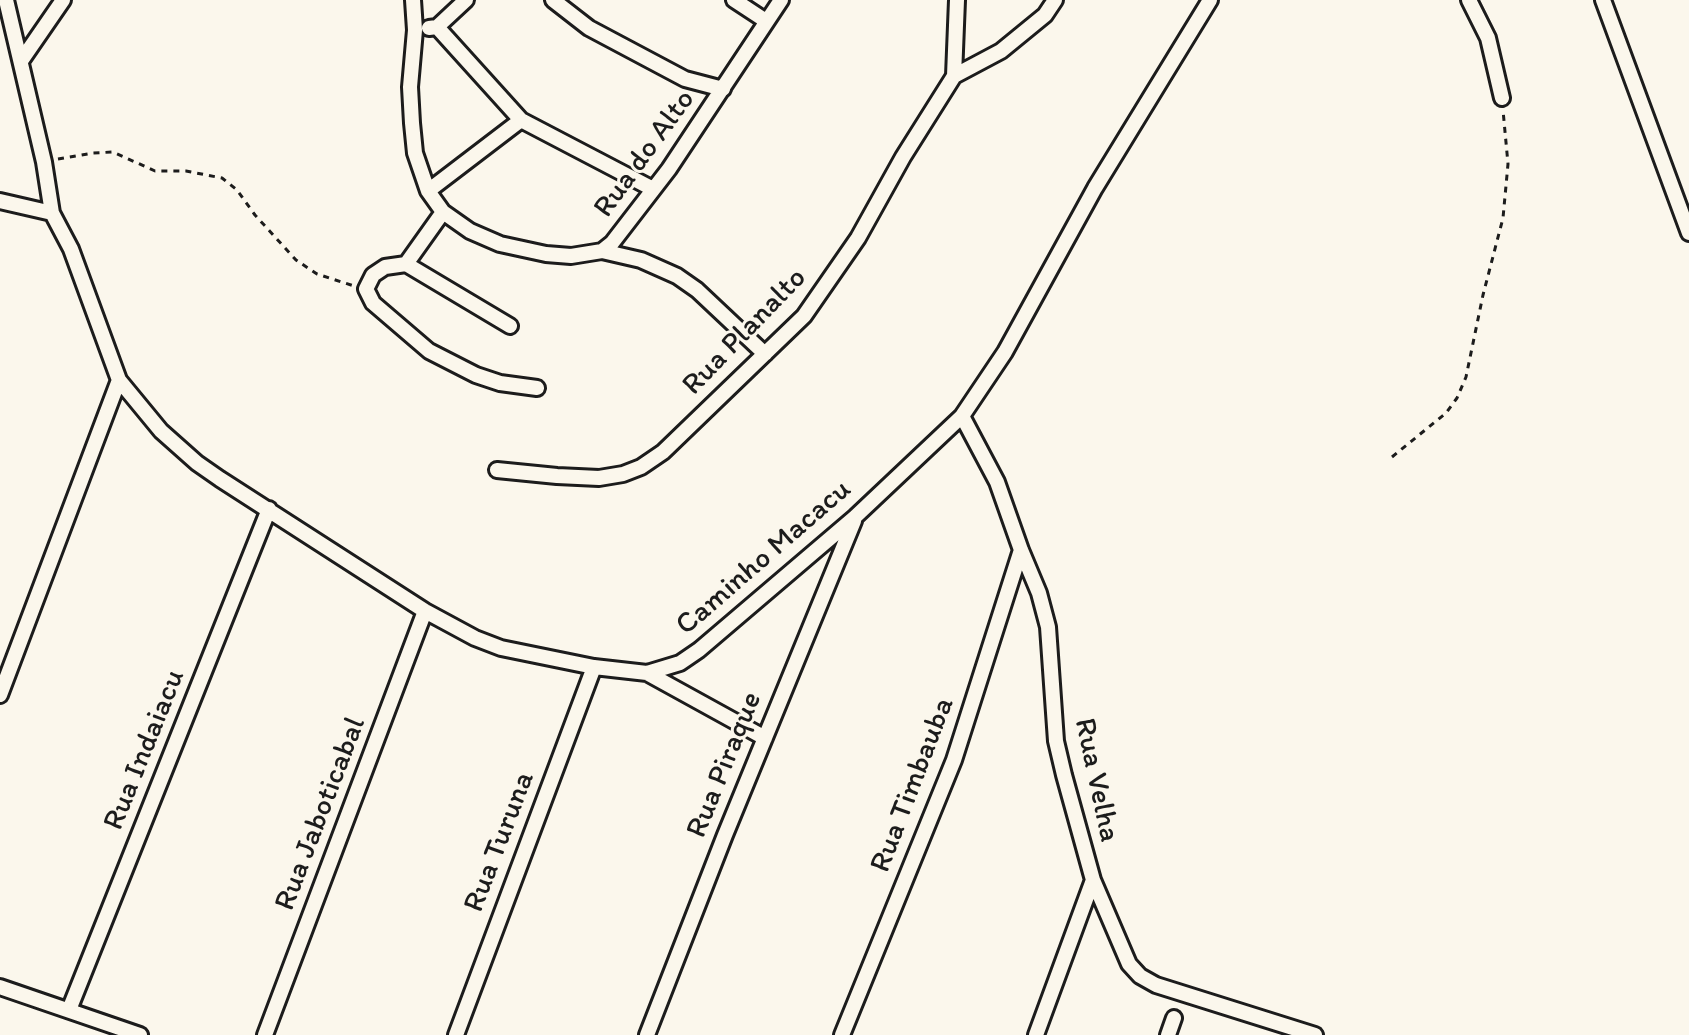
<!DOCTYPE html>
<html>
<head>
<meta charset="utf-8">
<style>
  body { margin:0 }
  canvas { display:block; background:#fbf7ec }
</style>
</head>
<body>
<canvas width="1689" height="1035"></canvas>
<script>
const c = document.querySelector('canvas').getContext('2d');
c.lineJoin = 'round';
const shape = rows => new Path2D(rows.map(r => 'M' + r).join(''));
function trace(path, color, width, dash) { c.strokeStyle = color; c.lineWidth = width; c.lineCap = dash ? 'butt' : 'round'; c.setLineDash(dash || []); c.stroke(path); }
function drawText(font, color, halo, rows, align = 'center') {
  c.font = font + ' Itim,sans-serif'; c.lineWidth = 6; c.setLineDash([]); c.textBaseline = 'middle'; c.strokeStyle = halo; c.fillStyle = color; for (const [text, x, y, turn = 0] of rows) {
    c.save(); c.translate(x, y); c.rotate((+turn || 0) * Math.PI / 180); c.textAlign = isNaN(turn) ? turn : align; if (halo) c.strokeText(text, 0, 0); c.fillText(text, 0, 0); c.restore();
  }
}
const minor = shape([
  [6,0,44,162,52,213,71,249,119,380,161,431,197,463,220,479,425,611,475,638,501,648,594,667,647,673,680,663,699,650,855,517,962,416,1005,352,1095,188,1210,0],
  [413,0,415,30,410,87,412,123,415,153,428,191,443,212,470,231,500,244,546,254,571,256,602,251,612,243,669,169,781,0],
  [553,0,589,28,685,79,723,89],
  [734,0,766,21],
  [1469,0,1488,38,1502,98],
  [1603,0,1689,233],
  [437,27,521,120,653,189],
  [429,28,437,27,466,0],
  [21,61,63,0],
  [954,76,1001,51,1045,15,1055,0],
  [428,191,521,120],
  [0,201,52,213],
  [443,212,406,264,385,267,373,275,366,289,373,303,429,351,476,375,500,383,537,388],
  [602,251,641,260,677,276,697,290,765,354],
  [406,264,510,326],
  [962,416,997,482,1021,550,1039,593,1048,627,1056,741,1064,775,1093,880,1129,964,1140,976,1156,985,1315,1035],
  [497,470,557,476,599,478,623,474,641,467,663,452,804,316,858,238,903,157,954,76,957,0],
  [647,673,765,738],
  [0,695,119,380],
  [0,987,140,1035],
  [69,1010,269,509],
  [265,1035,425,611],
  [456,1035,594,667],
  [647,1035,725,835,854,521],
  [842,1035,954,760,1021,550],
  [1036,1035,1093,880],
  [1168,1035,1174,1018]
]);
trace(minor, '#1c1c1c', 20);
trace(shape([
  [58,159,93,153,113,152,155,171,186,171,222,178,237,190,255,215,296,260,317,274,354,286],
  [1392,457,1446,413,1457,398,1466,377,1483,295,1503,218,1508,164,1503,110]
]), '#1c1c1c', 3, [6, 6]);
trace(minor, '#fbf7ec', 14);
drawText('30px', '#1c1c1c', '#fbf7ec', [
  ["Rua do Alto",645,154,-54],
  ["Rua Planalto",745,332,-46],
  ["Caminho Macacu",764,558,-41],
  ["Rua Indaiacu",145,750,-68],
  ["Rua Piraque",725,765,-68],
  ["Rua Velha",1096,780,78],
  ["Rua Timbauba",913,785,-69],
  ["Rua Jaboticabal",321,814,-69],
  ["Rua Turuna",500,842,-69]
]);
</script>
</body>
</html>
